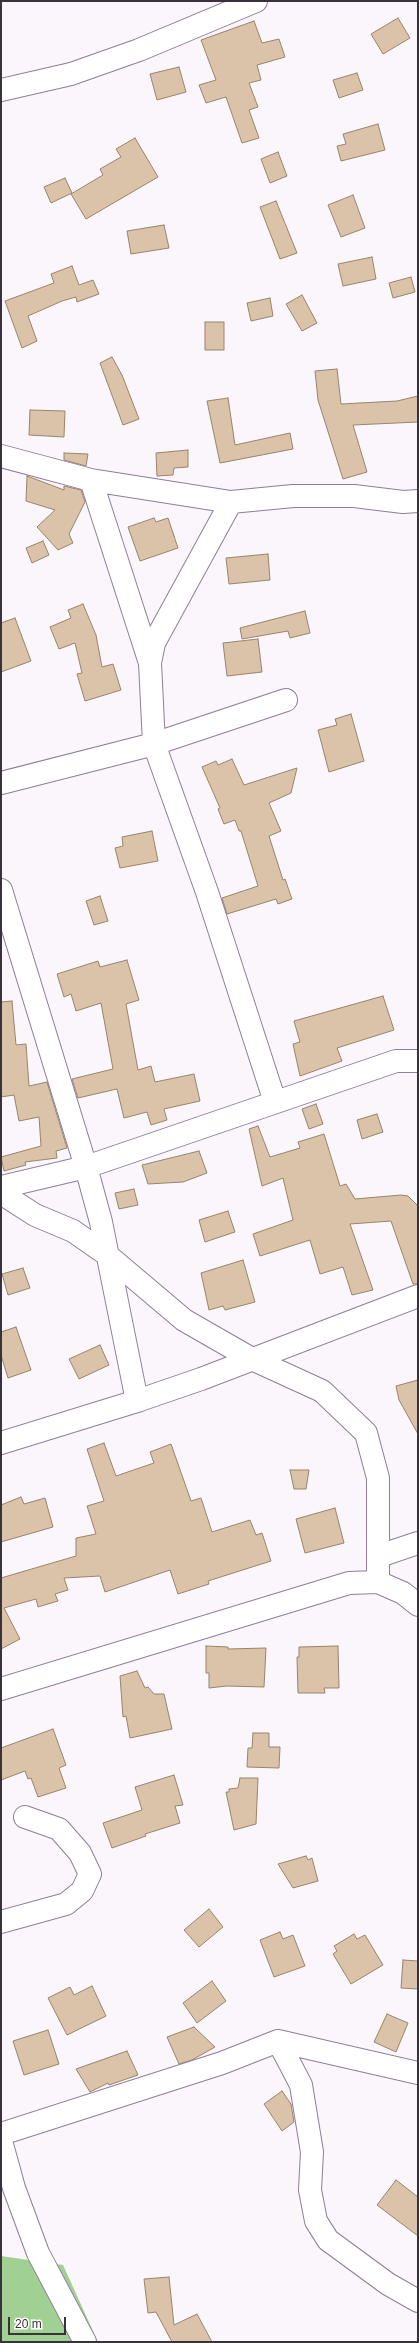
<!DOCTYPE html>
<html>
<head>
<meta charset="utf-8">
<style>
  body { margin:0 }
  #map { position:relative; width:419px; height:2343px; overflow:hidden; background:#faf6fc; font-family:Arial,sans-serif }
  canvas { display:block }
  .frame { position:absolute; inset:0; border:2px solid #39313c; pointer-events:none }
  .scale { position:absolute; left:8px; top:2317px; width:58px; height:18px; box-sizing:border-box; border:2px solid #39313c; border-top:0; padding-left:5px; font-size:12px; line-height:14px; white-space:nowrap; color:#39313c; -webkit-text-stroke:3px #fff; paint-order:stroke }
</style>
</head>
<body>
<div id="map">
<canvas width="419" height="2343"></canvas>
<div class="frame"></div>
<div class="scale">20 m</div>
</div>
<script>
const c = document.querySelector('canvas').getContext('2d');
c.lineJoin = 'round';
function paint(path, color) { c.fillStyle = color; c.fill(path, 'evenodd'); }
const shape = rows => new Path2D(rows.map(r => 'M' + r).join(''));
function trace(path, color, width, dash) { c.strokeStyle = color; c.lineWidth = width; c.lineCap = dash ? 'butt' : 'round'; c.setLineDash(dash || []); c.stroke(path); }
paint(shape([
  [1,2256,63,2265,98,2342,1,2342]
]), '#a0d192');
const building = shape([
  [398,18,410,38,383,54,371,34,398,18],
  [254,21,262,43,279,39,285,57,257,65,261,80,249,83,258,107,249,110,259,138,242,143,226,97,206,103,199,85,216,80,201,40,254,21],
  [179,67,186,92,157,100,150,74,179,67],
  [357,73,363,90,339,98,333,80,357,73],
  [378,124,385,150,341,161,337,146,346,144,343,134,378,124],
  [135,138,158,177,86,219,71,194,103,175,100,169,121,157,116,149,135,138],
  [278,152,287,176,270,183,261,159,278,152],
  [65,178,72,193,51,203,44,187,65,178],
  [353,195,365,228,341,237,328,205,353,195],
  [276,201,297,253,280,259,260,207,276,201],
  [164,225,169,248,131,254,127,231,164,225],
  [372,257,376,279,343,286,338,264,372,257],
  [72,266,79,285,93,280,99,294,77,302,76,297,62,301,28,316,37,341,22,348,5,301,54,283,51,274,72,266],
  [411,277,415,292,393,298,389,283,411,277],
  [302,295,317,323,302,331,286,304,302,295],
  [270,298,273,316,251,321,247,303,270,298],
  [205,322,224,322,224,350,205,350,205,322],
  [112,357,122,375,139,419,123,425,100,363,112,357],
  [337,369,341,404,397,401,418,396,418,422,353,425,367,472,343,479,318,400,315,371,337,369],
  [228,398,235,445,290,433,293,449,220,463,207,401,228,398],
  [30,410,65,411,64,437,29,435,30,410],
  [188,450,188,467,174,468,173,475,157,476,156,453,188,450],
  [64,453,88,454,86,466,64,460,64,453],
  [27,476,64,490,64,486,81,490,85,502,69,534,73,543,58,550,37,527,55,510,26,501,27,476],
  [154,518,156,522,168,518,178,548,140,561,128,527,154,518],
  [43,541,49,555,32,563,26,548,43,541],
  [268,554,270,580,229,584,226,558,268,554],
  [83,604,96,635,102,667,113,664,121,690,85,701,77,674,82,673,75,643,59,649,50,627,71,618,68,610,83,604],
  [305,611,310,633,290,638,288,631,242,639,240,628,305,611],
  [15,618,31,661,1,672,1,623,15,618],
  [258,639,262,672,227,676,223,643,258,639],
  [351,714,364,761,329,772,318,730,337,725,335,719,351,714],
  [232,759,244,785,297,768,291,793,269,803,281,831,269,836,283,880,285,879,292,899,278,904,276,899,227,914,222,898,258,886,241,831,239,831,235,820,224,824,218,809,220,808,202,767,216,761,218,765,232,759],
  [152,831,158,861,120,868,115,848,123,846,122,837,152,831],
  [100,896,108,921,94,925,86,901,100,896],
  [127,960,139,1000,126,1004,138,1070,151,1066,155,1082,194,1074,200,1101,164,1109,167,1120,151,1125,147,1112,124,1118,117,1089,78,1098,72,1079,113,1069,101,1003,76,1011,71,994,64,997,57,974,98,961,100,967,127,960],
  [383,996,394,1030,337,1048,342,1061,300,1076,293,1044,300,1042,294,1021,383,996],
  [12,1001,16,1045,26,1044,29,1086,47,1082,67,1148,56,1151,57,1158,25,1162,26,1165,4,1171,1,1157,41,1146,39,1117,19,1121,14,1095,1,1097,1,1002,12,1001],
  [316,1104,323,1124,309,1129,302,1109,316,1104],
  [377,1114,383,1132,362,1139,357,1120,377,1114],
  [258,1126,270,1157,300,1148,298,1142,324,1134,340,1186,346,1184,355,1199,401,1195,408,1196,418,1206,418,1284,413,1284,391,1221,350,1224,373,1290,352,1295,343,1267,320,1274,310,1240,260,1256,253,1234,293,1220,283,1178,262,1186,249,1129,258,1126],
  [199,1151,207,1173,183,1182,148,1184,142,1165,199,1151],
  [134,1189,138,1205,119,1209,115,1193,134,1189],
  [228,1211,235,1232,205,1242,199,1220,228,1211],
  [243,1260,255,1302,225,1310,223,1306,209,1310,201,1273,243,1260],
  [23,1268,30,1288,8,1295,2,1274,23,1268],
  [16,1327,31,1370,8,1378,1,1355,1,1332,16,1327],
  [100,1345,109,1365,79,1379,69,1359,100,1345],
  [418,1380,418,1434,399,1400,396,1386,418,1380],
  [104,1443,116,1476,154,1463,150,1452,171,1444,191,1501,201,1498,212,1532,250,1520,256,1535,262,1533,271,1561,208,1581,209,1584,178,1594,170,1570,105,1592,100,1576,64,1578,68,1590,55,1594,58,1601,38,1607,36,1599,4,1608,20,1639,1,1649,1,1578,76,1556,76,1538,96,1534,87,1506,104,1501,87,1449,104,1443],
  [290,1470,309,1470,306,1489,294,1489,290,1470],
  [21,1497,24,1504,45,1498,53,1527,1,1542,1,1505,21,1497],
  [335,1508,344,1543,305,1553,296,1519,335,1508],
  [206,1646,228,1647,228,1649,266,1648,264,1687,227,1686,209,1688,209,1673,206,1673,206,1646],
  [338,1646,339,1688,324,1688,325,1693,298,1693,297,1657,299,1657,299,1647,338,1646],
  [137,1671,145,1688,148,1687,154,1694,164,1694,172,1729,130,1738,126,1716,123,1717,120,1676,137,1671],
  [53,1729,66,1765,59,1768,66,1788,38,1797,31,1778,28,1779,25,1771,1,1780,1,1748,53,1729],
  [253,1733,269,1733,269,1747,280,1747,279,1768,247,1767,248,1748,252,1748,253,1733],
  [174,1775,183,1805,175,1806,180,1823,145,1834,146,1836,112,1848,103,1823,142,1810,135,1787,174,1775],
  [240,1778,258,1778,256,1824,234,1830,226,1792,229,1792,229,1789,238,1788,240,1778],
  [306,1856,308,1860,312,1858,318,1881,293,1888,278,1864,306,1856],
  [209,1909,223,1927,199,1947,184,1930,209,1909],
  [280,1932,283,1939,293,1935,305,1966,274,1977,260,1940,280,1932],
  [354,1934,357,1939,365,1935,383,1965,351,1984,333,1954,337,1951,334,1946,354,1934],
  [403,1960,418,1961,418,1989,401,1988,403,1960],
  [212,1981,226,2001,197,2023,183,2003,212,1981],
  [92,1986,106,2016,67,2035,48,1998,70,1987,74,1995,92,1986],
  [387,2014,408,2023,396,2052,374,2042,387,2014],
  [194,2027,215,2047,192,2060,179,2064,167,2037,194,2027],
  [48,2030,59,2064,24,2075,13,2041,48,2030],
  [127,2051,138,2075,109,2085,108,2083,90,2092,76,2069,127,2051],
  [282,2091,291,2104,294,2122,282,2131,264,2104,282,2091],
  [396,2180,418,2197,418,2236,377,2205,396,2180],
  [169,2277,174,2325,197,2314,212,2342,172,2342,156,2312,148,2313,144,2279,169,2277]
]);
paint(building, '#dac3a8');
trace(building, '#99846a', 1);
const minor = shape([
  [1,90,71,74,139,50,256,1],
  [1,456,91,480,231,502,293,496,354,496,403,502,418,501],
  [91,480,150,663],
  [1,783,154,744,150,663,154,643,231,502],
  [1,890,86,1167,101,1222,137,1401],
  [275,1102,207,892,154,744,286,700],
  [1,1187,86,1167,396,1061,418,1061],
  [1,1193,35,1215,73,1231,106,1254,184,1320,252,1359,322,1391,366,1433,378,1478,378,1582],
  [1,1443,137,1401,201,1379,418,1296],
  [379,1556,418,1543],
  [1,1689,349,1583,378,1582,403,1593,418,1605],
  [1,1922,66,1904,82,1891,90,1874,80,1853,59,1829,25,1817],
  [278,2041,301,2085,312,2152,310,2190,316,2221,328,2240,388,2284,418,2301],
  [1,2134,222,2063,278,2041,418,2073],
  [1,2141,14,2188,38,2253,85,2342]
]);
trace(minor, '#907d97', 24);
trace(minor, '#fff', 22);
</script>
</body>
</html>
